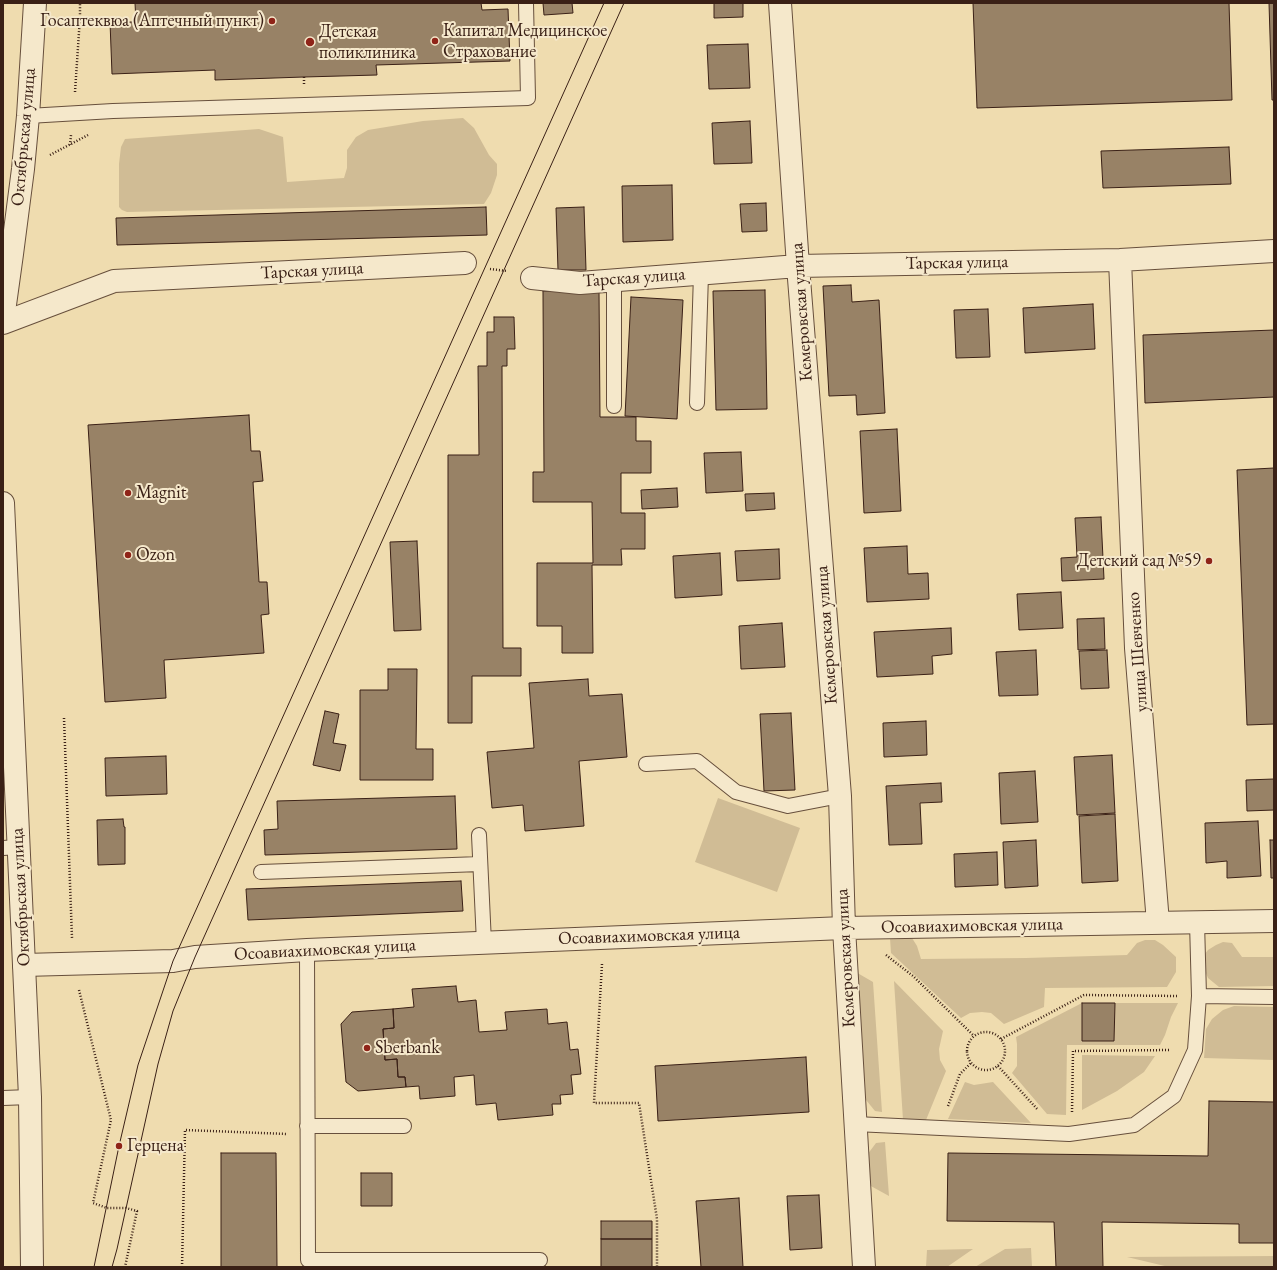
<!DOCTYPE html>
<html>
<head>
<meta charset="utf-8">
<style>
  body { margin:0 }
  #map { position:relative; width:1277px; height:1270px; overflow:hidden; background:#efdcaf; font-family:"EB Garamond",serif }
  canvas { display:block }
  .frame { position:absolute; inset:0; border:4px solid #3a2016; pointer-events:none }
</style>
</head>
<body>
<div id="map">
<canvas width="1277" height="1270"></canvas>
<div class="frame"></div>
</div>
<script>
const c = document.querySelector('canvas').getContext('2d');
c.lineJoin = 'round';
function paint(path, color) { c.fillStyle = color; c.fill(path, 'evenodd'); }
const shape = rows => new Path2D(rows.map(r => 'M' + r).join(''));
function trace(path, color, width, dash) { c.strokeStyle = color; c.lineWidth = width; c.lineCap = dash ? 'butt' : 'round'; c.setLineDash(dash || []); c.stroke(path); }
function drawText(font, color, halo, rows, align = 'center') {
  c.font = font + ' "EB Garamond",serif'; c.lineWidth = 4; c.setLineDash([]); c.textBaseline = 'middle'; c.strokeStyle = halo; c.fillStyle = color; for (const [text, x, y, turn = 0] of rows) {
    c.save(); c.translate(x, y); c.rotate((+turn || 0) * Math.PI / 180); c.textAlign = isNaN(turn) ? turn : align; if (halo) c.strokeText(text, 0, 0); c.fillText(text, 0, 0); c.restore();
  }
}
paint(shape([
  [463,118,474,128,489,155,497,164,497,175,491,193,484,204,127,212,122,210,119,207,119,164,121,147,125,139,259,129,283,137,287,182,344,178,347,168,347,150,356,137,368,130,423,121],
  [718,798,800,828,777,892,695,862],
  [906,937,912,938,917,946,921,959,1026,958,1127,955,1137,943,1145,940,1155,940,1163,945,1176,957,1176,972,1167,987,1045,988,1044,1007,1004,1024,991,1013,982,1012,970,1013,961,1018,891,953,890,938],
  [1223,942,1232,943,1242,957,1274,957,1274,986,1219,987,1208,978,1202,964,1204,955,1208,950,1216,945],
  [854,971,873,982,882,1112,875,1111,862,1095],
  [894,981,943,1031,939,1049,940,1060,946,1071,926,1120,903,1120],
  [1082,1003,1082,1040,1114,1041,1115,1003,1178,1003,1171,1017,1165,1035,1160,1045,1067,1045,1066,1115,1047,1114,1012,1073,1017,1066,1017,1044,1016,1037],
  [1234,1006,1274,1007,1274,1060,1204,1058,1206,1029,1212,1019,1223,1010],
  [1082,1055,1155,1056,1144,1072,1117,1091,1082,1110],
  [965,1082,974,1085,993,1082,1031,1123,948,1119],
  [885,1142,889,1196,869,1185,867,1155,876,1143],
  [1031,1248,1032,1267,975,1267,1005,1249],
  [973,1249,947,1267,926,1267,927,1250],
  [1274,1256,1274,1267,1169,1267,1127,1257]
]), '#d0bc95');
const building = shape([
  [135,3,481,3,482,10,508,9,510,61,376,65,377,75,304,77,215,80,215,70,112,74,110,22,136,22,135,3],
  [543,3,572,3,573,13,544,15,543,3],
  [714,3,743,3,743,17,714,18,714,3],
  [973,3,1229,3,1232,100,977,108,973,3],
  [1269,3,1274,3,1274,100,1272,100,1269,3],
  [748,44,750,88,709,89,707,45,748,44],
  [750,121,752,163,714,164,712,123,750,121],
  [1229,147,1231,184,1103,188,1101,151,1229,147],
  [672,185,673,240,623,242,622,186,672,185],
  [766,203,767,231,742,232,740,204,766,203],
  [486,207,487,235,117,245,116,218,486,207],
  [584,207,586,270,558,270,556,208,584,207],
  [851,285,852,302,879,300,885,413,857,415,856,395,829,396,823,286,851,285],
  [765,290,767,409,716,410,713,291,765,290],
  [543,291,599,291,600,417,636,417,636,441,651,441,651,473,621,473,621,513,645,513,645,549,621,549,622,565,592,565,593,653,562,653,562,626,537,626,537,563,593,563,592,502,533,502,533,472,544,472,543,291],
  [631,297,683,300,677,419,625,416,631,297],
  [1093,304,1095,349,1025,353,1023,308,1093,304],
  [988,309,990,357,956,358,954,310,988,309],
  [494,317,514,317,515,349,507,349,507,366,502,366,503,648,521,648,521,676,472,676,472,723,448,723,448,455,479,455,478,366,487,366,487,332,494,332,494,317],
  [1274,330,1274,397,1145,403,1143,335,1274,330],
  [249,415,251,451,260,451,263,481,253,482,259,582,267,582,269,614,261,615,264,653,164,660,166,698,105,702,88,425,249,415],
  [897,429,901,511,864,513,860,431,897,429],
  [741,452,743,491,706,493,704,453,741,452],
  [1274,468,1274,724,1247,725,1237,470,1274,468],
  [677,488,678,507,642,509,641,490,677,488],
  [774,493,775,509,746,511,745,494,774,493],
  [1101,517,1104,579,1062,581,1061,558,1077,557,1075,518,1101,517],
  [417,541,421,630,394,631,390,542,417,541],
  [907,546,908,574,928,573,929,599,867,602,864,548,907,546],
  [779,549,780,579,737,581,735,551,779,549],
  [720,553,722,595,675,598,673,556,720,553],
  [1061,592,1063,628,1019,630,1017,594,1061,592],
  [1104,618,1105,649,1078,650,1077,619,1104,618],
  [782,623,785,667,741,669,739,626,782,623],
  [951,628,952,654,932,656,933,674,877,677,874,632,951,628],
  [1036,650,1038,695,999,696,996,652,1036,650],
  [1107,650,1109,688,1081,689,1079,651,1107,650],
  [388,669,417,669,416,749,433,749,433,780,360,780,360,690,388,690,388,669],
  [588,679,589,696,622,694,627,757,579,761,584,826,525,831,523,805,492,808,487,752,534,748,529,683,588,679],
  [325,711,339,714,333,743,346,745,340,771,313,765,325,711],
  [791,713,795,790,764,791,760,714,791,713],
  [926,721,927,755,884,757,883,723,926,721],
  [1112,755,1115,813,1077,815,1074,757,1112,755],
  [166,756,167,794,106,796,105,758,166,756],
  [1035,771,1038,822,1001,824,999,773,1035,771],
  [1274,779,1274,810,1247,811,1246,780,1274,779],
  [941,783,942,802,920,803,922,844,889,845,886,786,941,783],
  [455,796,457,849,265,855,264,830,278,829,277,801,455,796],
  [1115,814,1118,881,1082,883,1079,816,1115,814],
  [123,819,124,827,125,827,125,864,98,865,97,820,123,819],
  [1258,821,1261,876,1227,878,1227,861,1206,863,1205,823,1258,821],
  [1036,840,1038,886,1005,888,1003,842,1036,840],
  [1270,840,1274,840,1274,878,1271,878,1270,840],
  [997,852,998,885,955,887,954,854,997,852],
  [461,881,463,911,248,920,246,889,461,881],
  [456,986,458,1002,476,1000,479,1032,507,1030,505,1012,547,1009,548,1024,567,1022,570,1050,578,1049,581,1074,571,1075,573,1094,560,1095,561,1104,552,1104,553,1115,498,1120,496,1103,476,1105,474,1075,454,1077,455,1096,420,1099,419,1086,406,1087,405,1077,398,1077,397,1059,385,1060,383,1029,394,1028,393,1009,414,1007,412,989,456,986],
  [1082,1003,1115,1003,1114,1041,1082,1041,1082,1003],
  [393,1009,394,1028,383,1029,385,1060,397,1059,398,1077,405,1077,406,1087,358,1091,346,1082,341,1024,352,1012,393,1009],
  [806,1057,809,1112,658,1121,655,1066,806,1057],
  [1209,1101,1274,1102,1274,1243,1239,1243,1239,1224,1102,1222,1103,1267,1056,1267,1054,1222,947,1221,948,1153,1208,1156,1209,1101],
  [221,1153,276,1153,277,1267,221,1267,221,1153],
  [361,1173,392,1173,392,1206,361,1206,361,1173],
  [819,1195,822,1248,790,1250,787,1196,819,1195],
  [739,1198,743,1267,701,1267,696,1201,739,1198],
  [601,1221,652,1221,652,1239,601,1239,601,1221],
  [601,1239,652,1239,652,1267,601,1267,601,1239]
]);
paint(building, '#988266');
trace(building, '#3a2016', 1);
const service = shape([
  [28,116,113,111,528,98,526,3],
  [697,403,701,274],
  [614,406,614,280],
  [646,764,697,761,736,792,788,806,840,796],
  [479,835,484,943],
  [3,848,18,847],
  [261,872,480,864],
  [307,950,308,1260,540,1260],
  [1199,996,1274,997],
  [3,1098,30,1097],
  [855,1124,1069,1134,1134,1125,1174,1096,1195,1050,1199,996,1197,922],
  [307,1126,404,1126]
]);
const minor = shape([
  [780,3,798,266,840,796,844,928,864,1267],
  [1120,260,1136,648,1158,923],
  [532,278,580,283,798,266,1120,260,1274,251],
  [3,323,114,281,465,263],
  [24,965,173,961,195,957,307,950,844,928,1274,921]
]);
const tertiary = shape([
  [3,319,12,254,23,169,28,116,35,3],
  [3,503,30,1097,32,1267]
]);
trace(service, '#674f3c', 16);
trace(minor, '#674f3c', 24);
trace(tertiary, '#674f3c', 24);
trace(shape([
  [304,77,304,84],
  [75,92,80,17,80,3],
  [70,145,71,135],
  [50,155,88,135],
  [490,269,507,271],
  [64,718,72,938],
  [886,955,913,976,974,1036],
  [602,964,594,1103,639,1103,657,1219,657,1267],
  [79,990,111,1120,93,1203,107,1208,126,1208,137,1211,125,1267],
  '967 1051a19 19 0 1 1 38 0a19 19 0 1 1-38 0Z',
  [1001,1039,1084,995,1177,996],
  [998,1066,1038,1110],
  [948,1106,960,1074,971,1063],
  [1072,1112,1073,1051,1170,1050],
  [182,1267,185,1130,287,1134]
]), '#3a2016', 2.5, [1, 2]);
trace(service, '#f5e8cb', 14);
trace(minor, '#f5e8cb', 22);
trace(tertiary, '#f5e8cb', 22);
trace(shape([
  [94,1267,119,1146,138,1065,173,961,604,3],
  [112,1267,117,1249,158,1064,173,1011,195,957,624,3]
]), '#3a2016', 1);
for (const [x, y, r, color] of [
  [272,21,4,"#8f2418"],
  [435,41,4,"#8f2418"],
  [310,42,5,"#8f2418"],
  [128,493,4,"#8f2418"],
  [128,555,4,"#8f2418"],
  [1209,561,4,"#8f2418"],
  [367,1048,4,"#8f2418"],
  [119,1146,4,"#8f2418"]
]) { const dot = new Path2D(); dot.arc(x, y, r, 0, 2 * Math.PI); c.fillStyle = color; c.fill(dot); trace(dot, '#f5e8cb', 1.5); }
drawText('18px', '#3a2016', '#f5e8cb', [
  ["Госаптеквюа (Аптечный пункт)",264,21,"right"],
  ["Капитал Медицинское",443,31],
  ["Страхование",443,52],
  ["Детская",319,32],
  ["поликлиника",319,53],
  ["Magnit",136,493],
  ["Ozon",136,555],
  ["Детский сад №59",1201,561,"right"],
  ["Sberbank",375,1048],
  ["Герцена",127,1146]
], 'left');
drawText('18px', '#3a2016', '#f5e8cb', [
  ["Октябрьская улица",24,137,-85],
  ["Тарская улица",957,263,-1],
  ["Тарская улица",312,271,-3],
  ["Тарская улица",634,278,-4],
  ["Кемеровская улица",802,312,-94],
  ["Кемеровская улица",827,635,-94],
  ["улица Шевченко",1138,652,-94],
  ["Октябрьская улица",21,897,-93],
  ["Осоавиахимовская улица",972,926,-1],
  ["Осоавиахимовская улица",649,936,-2],
  ["Осоавиахимовская улица",325,950,-3],
  ["Кемеровская улица",846,958,-93]
]);
</script>
</body>
</html>
